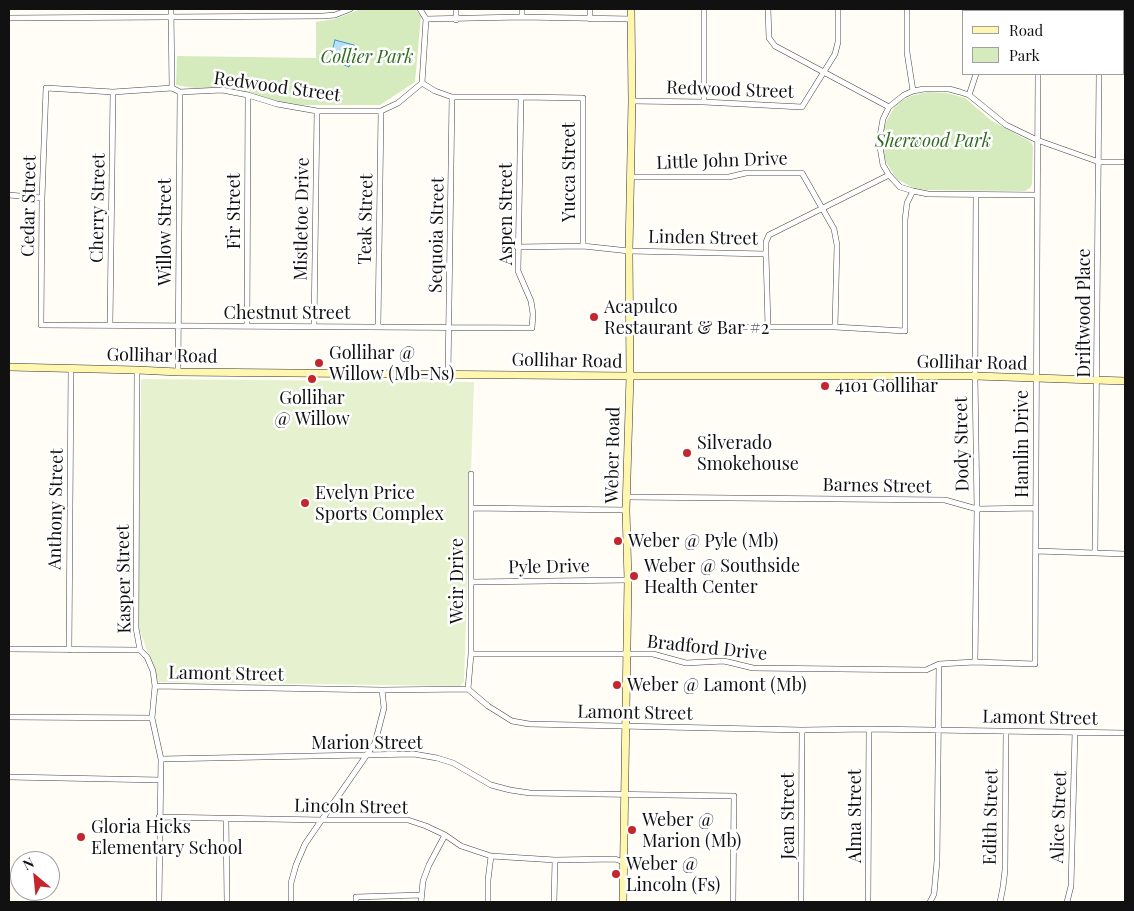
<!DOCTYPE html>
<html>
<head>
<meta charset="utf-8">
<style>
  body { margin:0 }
  #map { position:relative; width:1134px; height:911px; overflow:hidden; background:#fffdf5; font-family:"Playfair Display",serif }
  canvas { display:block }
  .frame { position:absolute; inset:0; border:10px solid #111; pointer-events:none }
  .legend { position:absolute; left:962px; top:10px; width:162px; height:65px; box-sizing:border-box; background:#fff; border:1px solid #a0a0a0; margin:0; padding:6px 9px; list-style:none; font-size:15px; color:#111 }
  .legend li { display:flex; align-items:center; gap:10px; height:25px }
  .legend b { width:25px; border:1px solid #a0a0a0 }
  .north { position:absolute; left:10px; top:851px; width:50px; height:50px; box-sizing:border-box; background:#fff; border:1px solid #a0a0a0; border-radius:50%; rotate:332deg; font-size:14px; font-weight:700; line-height:20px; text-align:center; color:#111 }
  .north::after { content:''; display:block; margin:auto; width:18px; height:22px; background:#c4262e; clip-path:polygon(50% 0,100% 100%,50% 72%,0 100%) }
</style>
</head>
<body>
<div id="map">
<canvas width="1134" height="911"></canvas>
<div class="frame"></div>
<ul class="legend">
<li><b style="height:6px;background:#fff6b0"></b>Road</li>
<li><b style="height:14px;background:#d5ebbd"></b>Park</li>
</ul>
<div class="north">N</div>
</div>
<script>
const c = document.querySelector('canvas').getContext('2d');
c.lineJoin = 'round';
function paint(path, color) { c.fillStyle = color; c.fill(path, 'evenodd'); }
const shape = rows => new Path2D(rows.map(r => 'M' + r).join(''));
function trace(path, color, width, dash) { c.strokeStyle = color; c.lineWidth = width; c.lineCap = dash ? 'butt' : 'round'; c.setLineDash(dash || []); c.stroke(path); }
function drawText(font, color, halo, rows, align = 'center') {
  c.font = font + ' "Playfair Display",serif'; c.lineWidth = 5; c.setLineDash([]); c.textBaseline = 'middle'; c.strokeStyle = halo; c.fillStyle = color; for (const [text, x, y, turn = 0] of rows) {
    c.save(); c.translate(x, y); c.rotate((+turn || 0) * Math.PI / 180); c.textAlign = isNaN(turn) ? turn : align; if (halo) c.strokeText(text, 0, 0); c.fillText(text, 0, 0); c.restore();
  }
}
paint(shape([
  [361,9,415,9,421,16,415,82,380,105,302,105,176,85,177,56,316,58,316,22,335,19],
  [928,92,947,93,965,98,992,121,1031,142,1033,147,1032,184,1030,188,1025,191,927,190,915,189,897,179,886,162,883,154,883,131,886,122,895,106,903,100,911,96]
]), '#d5ebbd');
paint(shape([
  [145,379,474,382,464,682,460,686,158,682,138,625,141,380]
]), '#e6f2cf');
const water = shape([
  [335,40,354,45,349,67,340,63,341,56,348,57,348,56,332,52,335,40]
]);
paint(water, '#b9e0f7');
trace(water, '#3f96cf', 1);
const minor = shape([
  [171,9,172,88],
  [420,9,426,19,522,17,631,19],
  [768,9,769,38,775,46,889,107],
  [977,11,977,9],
  [1038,11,1038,9],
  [1099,11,1099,9],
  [522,17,522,9],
  [9,18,323,16,335,15,350,9],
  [590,19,590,9],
  [456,20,456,9],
  [422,83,426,19],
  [913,91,924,89,949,89,960,92,969,95,1006,125,1037,140,1099,162,1125,162],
  [969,95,976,74],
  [521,97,518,271,531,301,533,314,532,328,41,325,42,198,46,88,113,92,172,88,180,92,222,90,248,95,277,104,317,111,381,111,398,103,422,83,435,91,452,97,521,97,583,98,583,246],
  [632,101,704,102,802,107,835,54,838,42,838,9],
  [704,102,704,9],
  [630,177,729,177,746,173,802,173,834,229,837,245,835,327],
  [913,191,928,194,1036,195],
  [9,195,42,198],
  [517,247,583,246,629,251,766,254],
  [110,325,113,92],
  [247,326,248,95],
  [378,326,381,111],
  [314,327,317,111],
  [722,327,835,327,905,331,905,220,907,203,913,191,900,187,889,175,883,165,879,141,883,119,889,107,904,95,913,91,907,52,907,9],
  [768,327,766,254,766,242,769,235,889,175],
  [137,370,136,628,140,650,147,657,153,671,155,686,152,718,161,759,159,902],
  [178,372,180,92],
  [448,374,452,97],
  [627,497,945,500,977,509,1036,508],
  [471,508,626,510],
  [1036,551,1125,554],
  [1095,553,1099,74],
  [471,582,628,580],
  [9,649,140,650],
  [69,650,71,369],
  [471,654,653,654,686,663,724,661,753,668,926,670,939,664,975,662,1035,664,1038,74],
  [975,662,977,509,975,376,976,195],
  [155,686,382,690,468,689,488,706,512,721,529,724,802,730,869,729,1125,733],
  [468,689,471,654,471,474],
  [9,717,152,718],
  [161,759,414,754,437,758,453,763,491,785,510,790,530,793,734,796,733,902],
  [9,777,160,780],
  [159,817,322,820,408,820,426,826,445,835,461,846,491,856,555,860,615,859,632,865,665,866],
  [226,819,227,902],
  [291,902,291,883,296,865,305,844,375,743,384,708,382,690],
  [356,902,356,897,421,895],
  [421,902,423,881,429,865,445,835],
  [488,902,488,880,491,856],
  [554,902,555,860],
  [801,902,802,730],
  [868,902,869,729],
  [930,902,934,894,937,861,939,664],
  [1000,902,1003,887,1005,870,1006,731],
  [1067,902,1071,886,1075,732]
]);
const secondary = shape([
  [9,367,137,370,178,372,630,376,975,376,1125,381],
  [623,902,628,580,626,510,630,376,629,251,632,101,631,9]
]);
trace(minor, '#444', 6);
trace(secondary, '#333', 8);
trace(minor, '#fff', 5);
trace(secondary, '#fff6b0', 7);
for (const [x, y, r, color] of [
  [594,317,5,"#c4262e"],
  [319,363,5,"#c4262e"],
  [312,379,5,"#c4262e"],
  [825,386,5,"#c4262e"],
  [687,453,5,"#c4262e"],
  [305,503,5,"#c4262e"],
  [618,541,5,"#c4262e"],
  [634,576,5,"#c4262e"],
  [617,685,5,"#c4262e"],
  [632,830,5,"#c4262e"],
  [81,837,5,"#c4262e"],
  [616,874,5,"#c4262e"]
]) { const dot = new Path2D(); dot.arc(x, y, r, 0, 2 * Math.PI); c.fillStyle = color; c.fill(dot); trace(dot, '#fff', 2); }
drawText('italic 18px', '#2f6b1f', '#fff', [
  ["Collier Park",367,57],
  ["Sherwood Park",933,141]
]);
drawText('18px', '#111', '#fff', [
  ["Redwood Street",277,87,8],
  ["Redwood Street",730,90,2],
  ["Little John Drive",722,161,-2],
  ["Yucca Street",569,172,-90],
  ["Cedar Street",29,206,-89],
  ["Cherry Street",98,208,-89],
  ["Fir Street",234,211,-90],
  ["Aspen Street",506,214,-90],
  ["Mistletoe Drive",302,219,-89],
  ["Teak Street",366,219,-89],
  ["Willow Street",165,232,-90],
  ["Sequoia Street",437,235,-89],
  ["Linden Street",703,238,1],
  ["Chestnut Street",287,313],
  ["Driftwood Place",1084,313,-90],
  ["Gollihar Road",162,356,1],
  ["Gollihar Road",567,361,1],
  ["Gollihar Road",972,363,1],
  ["Dody Street",962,444,-91],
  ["Hamlin Drive",1022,444,-90],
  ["Weber Road",613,455,-89],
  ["Barnes Street",877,486,1],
  ["Anthony Street",56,509,-89],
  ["Pyle Drive",549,567,-1],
  ["Kasper Street",124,579,-91],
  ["Weir Drive",457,581,-90],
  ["Bradford Drive",707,648,6],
  ["Lamont Street",226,674,1],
  ["Lamont Street",635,713,1],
  ["Lamont Street",1040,718,1],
  ["Marion Street",367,743],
  ["Lincoln Street",351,807,1],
  ["Jean Street",788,816,-90],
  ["Alma Street",855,816,-90],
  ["Edith Street",991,817,-89],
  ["Alice Street",1059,817,-88]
]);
drawText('18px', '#111', '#fff', [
  ["Acapulco",604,307],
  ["Restaurant & Bar #2",604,328],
  ["Gollihar @",329,353],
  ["Willow (Mb-Ns)",329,374],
  ["4101 Gollihar",835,386],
  ["Gollihar",312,398,"center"],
  ["@ Willow",312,419,"center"],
  ["Silverado",697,443],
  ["Smokehouse",697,464],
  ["Evelyn Price",315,493],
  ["Sports Complex",315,514],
  ["Weber @ Pyle (Mb)",628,541],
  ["Weber @ Southside",644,566],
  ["Health Center",644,587],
  ["Weber @ Lamont (Mb)",627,685],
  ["Weber @",642,820],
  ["Marion (Mb)",642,841],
  ["Gloria Hicks",91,827],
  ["Elementary School",91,848],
  ["Weber @",626,864],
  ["Lincoln (Fs)",626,885]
], 'left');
</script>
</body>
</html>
